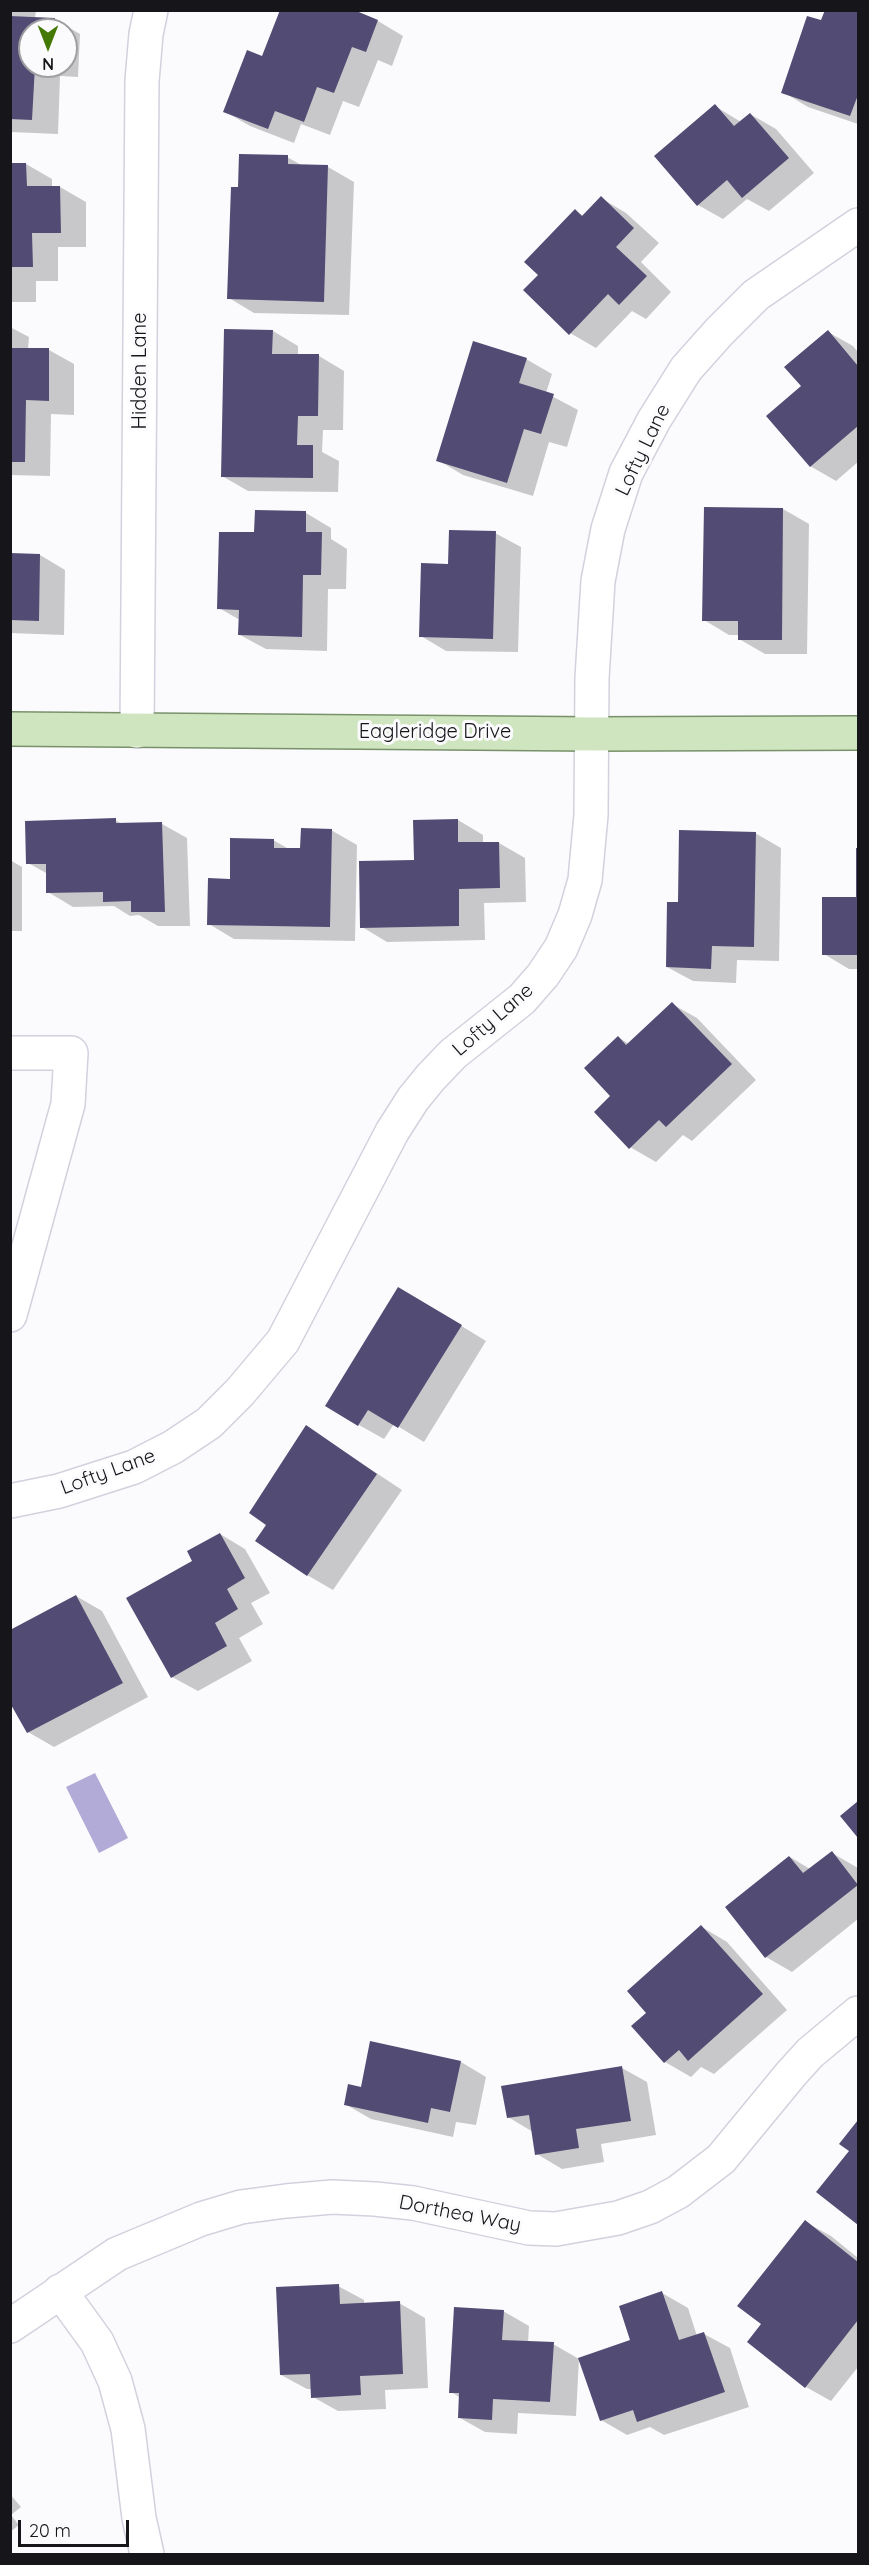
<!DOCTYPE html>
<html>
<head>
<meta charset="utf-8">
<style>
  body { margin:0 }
  #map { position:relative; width:869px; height:2565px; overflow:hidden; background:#fbfbfd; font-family:Quicksand,sans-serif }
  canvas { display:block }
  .frame { position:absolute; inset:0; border:12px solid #16161a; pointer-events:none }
  .north { position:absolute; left:18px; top:18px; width:60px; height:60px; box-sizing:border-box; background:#fbfbfd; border:2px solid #9f9fa2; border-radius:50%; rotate:180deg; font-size:16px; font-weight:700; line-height:24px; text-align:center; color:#16161a }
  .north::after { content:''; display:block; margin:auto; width:21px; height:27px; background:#457905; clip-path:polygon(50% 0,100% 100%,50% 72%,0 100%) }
  .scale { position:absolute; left:18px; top:2520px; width:111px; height:27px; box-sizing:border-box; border:3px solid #16161a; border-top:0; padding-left:8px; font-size:18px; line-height:21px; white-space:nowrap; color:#16161a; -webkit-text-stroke:4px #fbfbfd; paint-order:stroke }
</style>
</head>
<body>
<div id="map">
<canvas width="869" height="2565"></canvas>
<div class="frame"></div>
<div class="north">N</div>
<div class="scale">20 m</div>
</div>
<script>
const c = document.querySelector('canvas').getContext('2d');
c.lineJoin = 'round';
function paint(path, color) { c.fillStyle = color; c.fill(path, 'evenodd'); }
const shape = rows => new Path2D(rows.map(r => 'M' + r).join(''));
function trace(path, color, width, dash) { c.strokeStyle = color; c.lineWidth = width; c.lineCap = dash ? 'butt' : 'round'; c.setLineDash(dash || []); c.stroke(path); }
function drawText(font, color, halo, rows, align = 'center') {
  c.font = font + ' Quicksand,sans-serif'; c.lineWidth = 6; c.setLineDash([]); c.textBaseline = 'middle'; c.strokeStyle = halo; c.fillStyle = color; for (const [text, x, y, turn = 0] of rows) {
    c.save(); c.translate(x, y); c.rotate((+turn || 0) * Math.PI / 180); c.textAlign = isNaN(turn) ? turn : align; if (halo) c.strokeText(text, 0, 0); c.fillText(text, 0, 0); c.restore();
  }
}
paint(shape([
  [95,1773,128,1838,99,1853,66,1787]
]), '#b2abd8');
paint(shape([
  [10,10,36,10,35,18,54,19,80,34,78,77,60,76,58,134,10,132],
  [30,30,66,30,66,66,30,66],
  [350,10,378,21,403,36,392,66,378,60,359,107,343,101,330,135,301,124,294,143,250,126,224,111,263,58],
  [826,10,858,10,858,124,808,107,783,92,822,22],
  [715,106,741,122,750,114,776,129,814,173,769,211,747,199,723,219,698,205],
  [287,157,303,166,328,167,354,182,349,315,254,313,229,298,240,189],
  [26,164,52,179,52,187,60,187,86,202,86,247,58,247,58,281,36,281,36,302,10,302,10,165],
  [601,198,626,213,659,243,641,262,671,292,646,319,632,311,596,348,570,333,575,211,584,216],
  [10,327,29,337,28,349,49,350,74,364,74,415,51,414,50,476,10,475],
  [273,331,298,346,298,356,319,356,344,371,343,430,323,430,322,452,339,461,338,492,248,491,222,476],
  [828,332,853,346,858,352,858,462,836,481,810,466,803,386],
  [526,359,552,374,546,393,578,410,567,447,549,442,533,496,463,475,438,460],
  [783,509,809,524,807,654,765,654,739,639,739,635,729,635,704,620],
  [306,513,331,528,331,539,347,549,346,589,328,589,327,651,266,649,240,635,240,620,219,608,256,534],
  [495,533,521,547,518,652,446,651,421,636,450,565],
  [10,555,40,555,65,570,64,635,10,633],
  [115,820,124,825,162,824,187,838,190,926,158,926,139,915,130,916,114,906,73,907,48,892,48,874,28,863],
  [458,820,483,835,483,843,499,843,525,858,526,902,484,903,485,940,387,942,362,927,415,862],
  [331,830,357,845,355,941,234,939,209,924,231,881,273,840,289,849,302,849],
  [755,833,781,848,779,961,737,960,736,983,693,981,667,967,679,903],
  [857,850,858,969,849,969,824,954,857,898],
  [10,860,22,867,22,931,10,931],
  [672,1004,697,1018,756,1080,692,1141,683,1135,656,1162,630,1147,613,1096,618,1037,629,1044],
  [424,1303,486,1341,424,1442,394,1424,384,1439,359,1425],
  [307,1427,402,1490,333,1590,307,1575,269,1525],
  [220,1534,245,1549,270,1593,251,1603,263,1624,239,1638,252,1661,198,1691,172,1677,194,1562],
  [76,1596,102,1611,148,1697,54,1747,28,1732],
  [832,1853,858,1868,858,1919,792,1972,766,1957,790,1857,810,1869],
  [702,1927,727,1942,787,2010,714,2074,701,2067,691,2077,665,2062,648,2013],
  [461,2062,486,2077,476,2125,456,2122,453,2137,371,2119,345,2104,362,2089],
  [622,2068,647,2082,656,2135,601,2144,604,2162,562,2169,537,2154,533,2132,508,2117],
  [858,2122,858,2223,819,2192,851,2151,841,2144],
  [805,2222,831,2236,858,2258,858,2367,831,2401,806,2387,763,2324],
  [338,2286,364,2300,364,2305,399,2303,425,2318,428,2388,385,2390,386,2409,338,2411,313,2397,312,2389,307,2389,281,2375],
  [662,2293,688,2308,697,2336,704,2334,730,2348,749,2407,664,2435,650,2427,627,2435,601,2420],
  [503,2311,529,2326,528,2343,553,2344,579,2359,576,2416,518,2413,517,2434,485,2432,460,2418,461,2398,451,2392],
  [10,2494,21,2507,11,2515,19,2525,10,2532]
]), '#0003');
paint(shape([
  [280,10,354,10,378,20,366,52,352,47,334,93,317,87,304,122,275,111,268,129,223,112,247,50,262,56],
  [825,10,858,10,858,95,850,116,781,93,807,16,821,20],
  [10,16,55,18,54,30,30,30,30,66,35,66,32,120,10,119],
  [715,104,734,126,750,113,789,158,742,198,727,180,697,206,654,156],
  [239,154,288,155,288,164,328,165,324,302,227,299,231,187,238,187],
  [10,163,26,163,27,186,60,186,61,233,32,233,33,267,10,267],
  [601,196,634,228,616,247,647,276,619,305,608,294,569,335,523,290,538,275,524,262,575,209,582,216],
  [224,329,273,330,272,354,319,354,318,416,298,416,297,445,313,445,313,478,221,477],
  [828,330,858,366,858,426,810,467,766,416,801,386,784,367],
  [473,341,527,358,519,383,554,394,541,434,524,429,507,483,436,461],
  [10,348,49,348,49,401,26,400,25,462,10,462],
  [704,507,783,508,782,640,738,640,738,621,702,621],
  [255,510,306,511,306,532,322,532,321,575,303,575,302,637,238,635,239,610,217,609,219,532,254,532],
  [449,530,496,531,493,639,419,637,421,563,448,564],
  [10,553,40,554,39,621,10,620],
  [116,818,116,823,162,822,165,912,131,912,131,901,103,902,103,892,46,893,46,864,26,864,25,821],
  [458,819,458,842,499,842,500,888,459,889,459,926,360,928,359,861,414,860,413,820],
  [301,828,332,829,330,927,207,925,208,878,230,879,230,838,274,839,274,848,300,848],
  [679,830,756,832,754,947,712,946,711,969,666,967,667,902,678,902],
  [856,848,858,848,858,955,822,955,822,897,856,897],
  [672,1002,732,1064,666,1127,659,1120,629,1149,594,1112,610,1096,584,1068,618,1036,626,1045],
  [398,1287,462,1325,398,1428,368,1410,358,1426,325,1406],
  [306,1425,377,1474,307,1576,255,1541,266,1525,249,1513],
  [220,1533,245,1578,227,1589,238,1609,215,1623,227,1646,171,1678,126,1598,192,1561,187,1551],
  [76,1595,123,1683,27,1733,10,1703,10,1630],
  [858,1801,858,1838,840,1816],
  [832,1851,858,1885,765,1958,725,1907,789,1856,803,1873],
  [701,1925,763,1994,688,2061,679,2050,664,2063,631,2026,646,2013,627,1991],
  [370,2041,461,2061,450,2112,431,2108,428,2123,344,2105,348,2084,361,2087],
  [622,2066,631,2121,576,2129,579,2148,535,2155,529,2115,507,2118,501,2086],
  [858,2120,858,2225,816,2192,849,2151,839,2144],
  [805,2220,858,2262,858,2320,805,2388,747,2342,761,2324,737,2306],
  [339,2284,340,2304,400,2301,403,2374,360,2376,361,2395,311,2398,310,2374,280,2375,276,2287],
  [662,2291,679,2340,704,2332,725,2392,637,2422,633,2410,600,2421,578,2358,630,2340,619,2306],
  [454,2307,504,2310,502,2340,554,2342,550,2402,493,2399,492,2420,458,2418,459,2393,449,2393]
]), '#524b73');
const minor = shape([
  [137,731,142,81,146,34,151,10],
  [10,1053,71,1053,68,1104,10,1315],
  [10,1501,59,1491,134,1467,173,1447,209,1423,240,1392,283,1341,392,1132,413,1099,431,1077,453,1054,522,999,543,975,561,948,575,915,585,880,591,815,592,678,598,581,608,529,626,473,654,420,686,369,719,332,756,295,858,225],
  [60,2291,97,2342,115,2381,128,2429,139,2518,147,2554],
  [10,2326,117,2254,201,2219,241,2207,286,2201,332,2197,375,2199,413,2203,529,2228,556,2229,618,2218,650,2207,678,2192,721,2159,791,2074,810,2053,858,2013]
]);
const major = shape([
  [10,729,592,734,858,733]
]);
trace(minor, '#d3d1dd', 36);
trace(major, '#79916a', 36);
trace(minor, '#fff', 33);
trace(major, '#cee5bf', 33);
drawText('20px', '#16161a', '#fbfbfd', [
  ["Hidden Lane",140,371,-90],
  ["Lofty Lane",643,450,-64],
  ["Eagleridge Drive",435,732],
  ["Lofty Lane",493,1020,-41],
  ["Lofty Lane",108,1472,-20],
  ["Dorthea Way",460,2214,11]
]);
</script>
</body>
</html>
